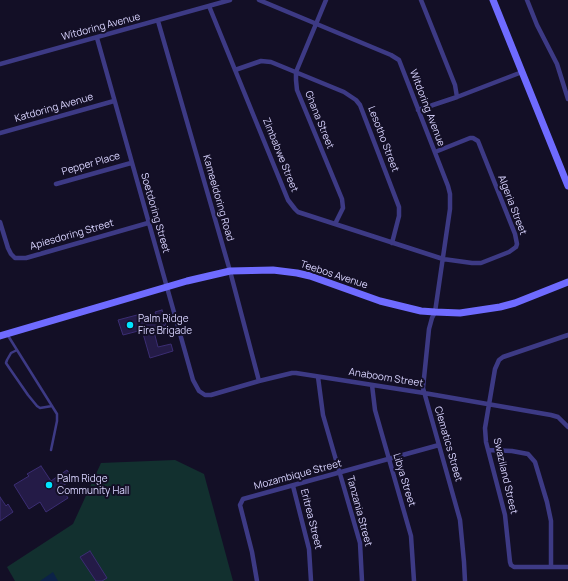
<!DOCTYPE html>
<html>
<head>
<meta charset="utf-8">
<style>
  body { margin:0 }
  canvas { display:block; background:#130f26 }
</style>
</head>
<body>
<canvas width="568" height="581"></canvas>
<script>
const c = document.querySelector('canvas').getContext('2d');
c.lineJoin = 'round';
function paint(path, color) { c.fillStyle = color; c.fill(path, 'evenodd'); }
const shape = rows => new Path2D(rows.map(r => 'M' + r).join(''));
function trace(path, color, width, dash) { c.strokeStyle = color; c.lineWidth = width; c.lineCap = dash ? 'butt' : 'round'; c.setLineDash(dash || []); c.stroke(path); }
function drawText(font, color, halo, rows, align = 'center') {
  c.font = font + ' Manrope,sans-serif'; c.lineWidth = 4; c.setLineDash([]); c.textBaseline = 'middle'; c.strokeStyle = halo; c.fillStyle = color; for (const [text, x, y, turn = 0] of rows) {
    c.save(); c.translate(x, y); c.rotate((+turn || 0) * Math.PI / 180); c.textAlign = isNaN(turn) ? turn : align; if (halo) c.strokeText(text, 0, 0); c.fillText(text, 0, 0); c.restore();
  }
}
paint(shape([
  [175,460,204,474,233,581,15,581,7,567,73,524,101,463]
]), '#12302f');
paint(shape([
  [53,572,58,581,40,581]
]), '#0c2248');
const building = shape([
  [162,310,166,325,153,328,158,347,171,344,173,351,150,358,142,330,123,335,118,320,137,315,138,319,156,314,155,312,162,310],
  [41,466,51,481,67,470,73,479,61,487,68,498,46,512,40,502,29,509,14,485,29,476,27,474,41,466],
  [0,497,6,506,8,504,13,512,0,521,0,497],
  [90,551,107,578,102,581,96,581,80,557,90,551]
]);
paint(building, '#241b47');
trace(building, '#3b2d73', 1);
trace(shape([
  [7,334,57,414,57,421,51,450],
  [17,350,11,353,7,360,6,363,10,369,28,395,37,406,40,408,52,406]
]), '#3d3a85', 2.5);
trace(shape([
  [259,0,391,55,399,60,448,186,450,194,450,209,435,312,432,318,429,329,423,388,460,520,464,562,465,581],
  [326,0,296,72,296,80,297,90,342,199,343,208,335,224],
  [527,0,537,25,557,64,568,99],
  [209,6,288,200,295,209,298,212,443,259,472,263,481,263,509,252,516,247,517,244,515,234,478,141,473,138,470,138,435,152],
  [158,21,230,271,259,381],
  [97,38,193,380,199,391,205,395,211,395,259,381,292,373,296,373,424,393,551,415,558,417,568,427],
  [0,64,230,0],
  [235,70,261,61,271,62,344,92,356,100,360,105,399,207,399,216,392,243],
  [457,97,522,72],
  [418,110,457,97,455,85,421,0],
  [0,133,114,101],
  [56,184,131,163],
  [0,222,8,248,11,254,15,258,26,258,148,223],
  [568,335,503,357,499,360,495,369,485,428,486,442,505,515,510,562,511,565,514,567,568,567],
  [318,377,323,415,360,543,362,581],
  [372,385,375,410,411,536,414,581],
  [489,450,512,451,528,454,535,462,547,502,551,521,551,566],
  [293,486,309,549,311,581],
  [257,581,252,552,240,505,243,499,439,445]
]), '#3d3a85', 4.5);
trace(shape([
  [493,0,568,186],
  [0,336,187,281,230,271,273,270,297,273,310,276,380,301,421,311,435,312,460,313,500,307,515,303,568,282]
]), '#6f6bff', 7);
for (const [x, y, r, color] of [
  [130,325,4,"#00e5ff"],
  [49,485,4,"#00e5ff"]
]) { const dot = new Path2D(); dot.arc(x, y, r, 0, 2 * Math.PI); c.fillStyle = color; c.fill(dot); trace(dot, '#130f26', 1.5); }
drawText('10px', '#d9d4ff', '#130f26', [
  ["Witdoring Avenue",101,27,-15],
  ["Katdoring Avenue",54,108,-16],
  ["Witdoring Avenue",427,108,69],
  ["Ghana Street",319,120,68],
  ["Lesotho Street",383,139,69],
  ["Zimbabwe Street",280,155,68],
  ["Pepper Place",91,164,-16],
  ["Kameeldoring Road",218,198,74],
  ["Algeria Street",512,205,69],
  ["Soetdoring Street",155,213,74],
  ["Apiesdoring Street",72,235,-16],
  ["Teebos Avenue",334,275,18],
  ["Anaboom Street",386,378,9],
  ["Clematics Street",448,444,74],
  ["Mozambique Street",298,475,-15],
  ["Swaziland Street",505,476,77],
  ["Libya Street",404,480,73],
  ["Tanzania Street",359,511,75],
  ["Eritrea Street",311,519,76]
]);
drawText('10px', '#d9d4ff', '#130f26', [
  ["Palm Ridge",138,319],
  ["Fire Brigade",138,331],
  ["Palm Ridge",57,479],
  ["Community Hall",57,491]
], 'left');
</script>
</body>
</html>
